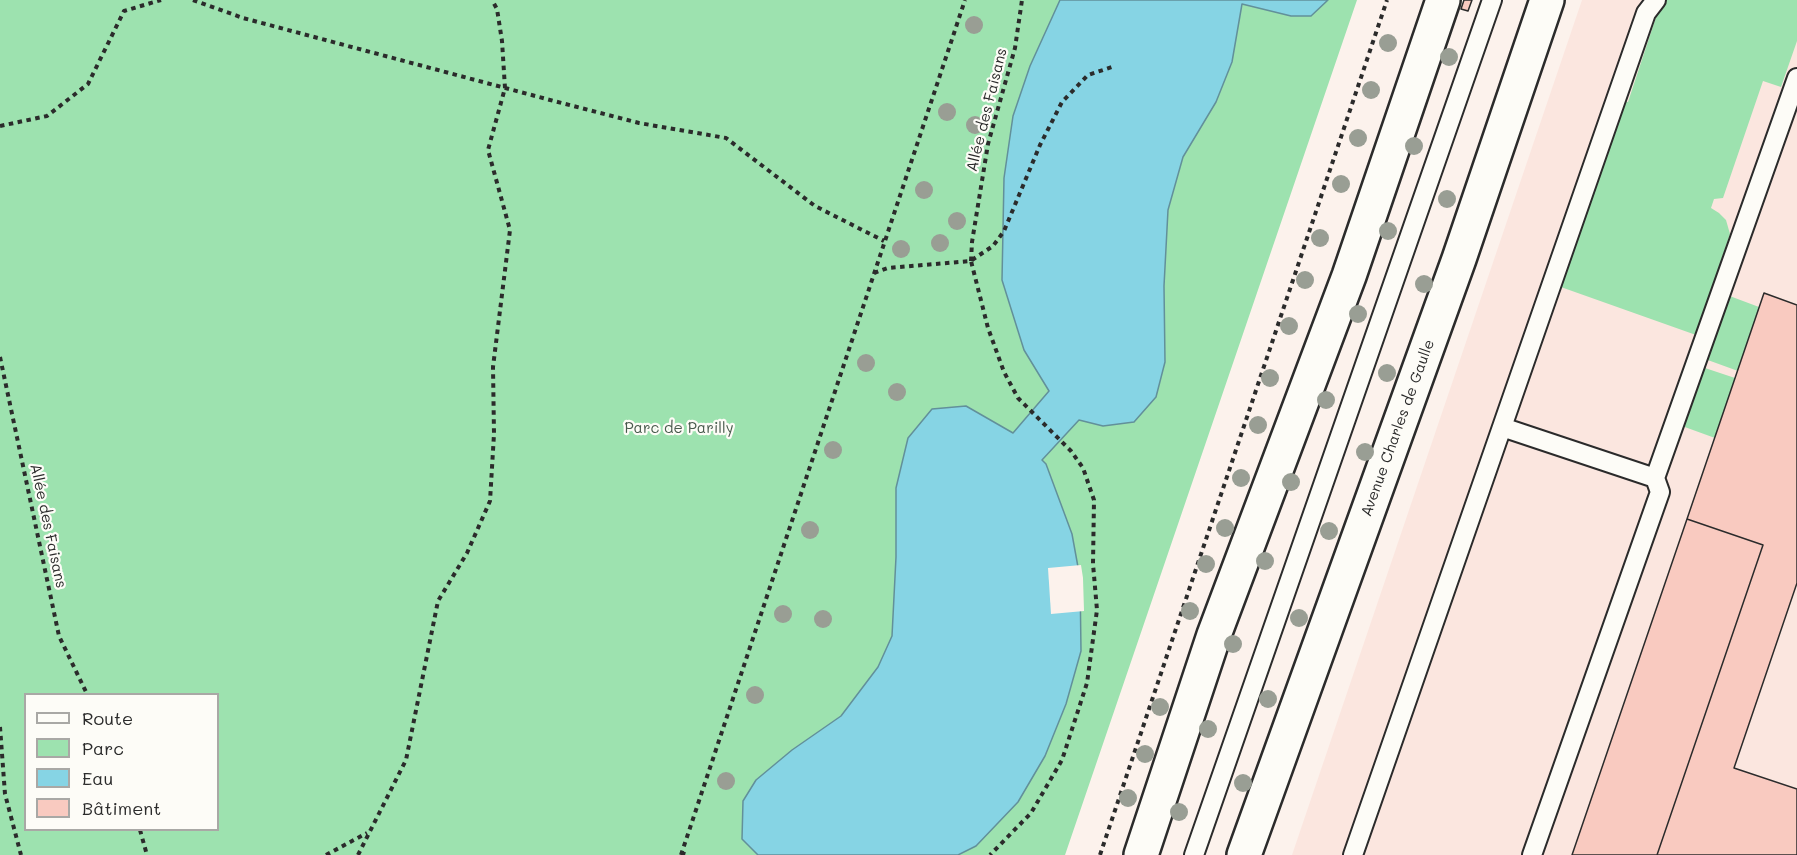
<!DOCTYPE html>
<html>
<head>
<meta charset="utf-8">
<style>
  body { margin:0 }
  #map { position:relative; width:1797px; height:855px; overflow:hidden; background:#fcf2ec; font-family:Mali,sans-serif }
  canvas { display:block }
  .legend { position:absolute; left:24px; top:693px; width:195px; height:138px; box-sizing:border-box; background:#fdfcf7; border:2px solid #a9a8a5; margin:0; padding:8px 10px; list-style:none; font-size:18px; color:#2b2b2b }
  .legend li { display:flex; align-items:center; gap:12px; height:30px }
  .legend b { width:30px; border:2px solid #a9a8a5 }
</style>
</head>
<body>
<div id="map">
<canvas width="1797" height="855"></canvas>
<ul class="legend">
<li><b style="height:8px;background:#fdfcf7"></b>Route</li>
<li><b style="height:16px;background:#9de2af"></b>Parc</li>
<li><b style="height:16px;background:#86d4e4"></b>Eau</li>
<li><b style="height:16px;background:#f9cac0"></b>Bâtiment</li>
</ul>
</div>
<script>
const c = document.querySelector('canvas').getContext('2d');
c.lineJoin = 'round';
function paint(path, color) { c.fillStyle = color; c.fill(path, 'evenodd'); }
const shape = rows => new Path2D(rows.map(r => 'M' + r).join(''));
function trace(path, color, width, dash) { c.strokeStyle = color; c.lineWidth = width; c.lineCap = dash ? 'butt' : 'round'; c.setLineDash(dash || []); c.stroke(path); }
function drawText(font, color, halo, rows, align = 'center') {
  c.font = font + ' Mali,sans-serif'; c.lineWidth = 4.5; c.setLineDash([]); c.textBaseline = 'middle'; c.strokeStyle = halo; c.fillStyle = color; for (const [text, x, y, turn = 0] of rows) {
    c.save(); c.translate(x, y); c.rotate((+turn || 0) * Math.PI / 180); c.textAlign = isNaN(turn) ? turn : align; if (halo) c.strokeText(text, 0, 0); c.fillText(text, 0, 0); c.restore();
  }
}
paint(shape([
  [1582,0,1797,0,1797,855,1292,855]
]), '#fbe6df');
paint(shape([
  [0,0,1357,0,1065,855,0,855],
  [26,694,218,694,218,830,26,830],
  [1666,0,1797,0,1797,41,1781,87,1763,81,1723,198,1714,199,1711,208,1719,213,1726,220,1730,234,1696,335,1558,286,1622,101,1628,102,1657,14],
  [1727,295,1759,307,1738,371,1705,359],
  [1702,367,1735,378,1715,438,1682,426]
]), '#9de2af');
const water = shape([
  [1060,0,1328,0,1311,16,1291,16,1242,4,1232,62,1216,102,1183,157,1168,210,1164,286,1165,362,1156,397,1134,422,1103,426,1079,420,1042,460,1046,464,1072,534,1080,578,1081,651,1066,704,1045,756,1018,802,976,846,958,855,758,855,742,839,743,801,756,780,792,750,841,716,878,667,892,636,896,557,896,488,908,438,932,409,966,406,1013,433,1049,391,1024,350,1002,280,1004,178,1013,116,1030,66,1060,0]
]);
paint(water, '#86d4e4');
trace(water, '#62909a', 1.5);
paint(shape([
  [1081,565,1083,578,1084,611,1051,614,1048,568]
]), '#fcf2ec');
const building = shape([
  [1464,0,1472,0,1468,11,1461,9,1464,0],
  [1764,293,1797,305,1797,583,1734,768,1797,789,1797,855,1657,855,1763,545,1687,519,1764,293],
  [1687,519,1763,545,1657,855,1572,855,1687,519]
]);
paint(building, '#f9cac0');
trace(building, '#2b2b2b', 1.5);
const service = shape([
  [1502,427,1646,13,1656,0],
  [1655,478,1797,78],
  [1194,855,1492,0],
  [1353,855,1502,427,1655,478,1660,492,1532,855]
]);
const primary = shape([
  [1141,855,1214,635,1349,276,1443,0],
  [1244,855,1459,259,1547,0]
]);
trace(service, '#2b2b2b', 22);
trace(primary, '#2b2b2b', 38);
trace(shape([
  [193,0,243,18,554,101,639,123,726,138,815,206,884,241],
  [0,126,47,116,88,84,124,11,161,0],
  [972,260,993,246,1004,231,1040,145,1062,102,1088,75,1112,67],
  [971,261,972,242,988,144,1015,48,1022,0],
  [874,273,888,268,971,261,988,328,1004,372,1018,398,1071,451,1083,468,1094,500,1093,564,1097,610,1087,683,1062,760,1031,813,990,855],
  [0,357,59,636,87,694],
  [0,727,5,794,21,855],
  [140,830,147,855],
  [681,853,688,855],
  [326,855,367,833],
  [358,855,406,760,438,601,467,553,490,501,494,434,493,367,510,230,488,150,505,88,502,41,497,9,492,0],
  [681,855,965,0],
  [1100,855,1387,0]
]), '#2b2b2b', 4, [4.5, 4.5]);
trace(service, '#fdfcf7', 18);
trace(primary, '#fdfcf7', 33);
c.fillStyle = '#999e94';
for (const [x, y] of [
  [974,25],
  [1388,43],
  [1449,57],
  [1371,90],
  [947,112],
  [975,125],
  [1358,138],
  [1414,146],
  [1341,184],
  [924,190],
  [1447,199],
  [957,221],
  [1388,231],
  [1320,238],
  [940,243],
  [901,249],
  [1305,280],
  [1424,284],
  [1358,314],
  [1289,326],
  [866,363],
  [1387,373],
  [1270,378],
  [897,392],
  [1326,400],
  [1258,425],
  [833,450],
  [1365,452],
  [1241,478],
  [1291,482],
  [1225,528],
  [810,530],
  [1329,531],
  [1265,561],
  [1206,564],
  [1190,611],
  [783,614],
  [1299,618],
  [823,619],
  [1233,644],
  [755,695],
  [1268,699],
  [1160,707],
  [1208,729],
  [1145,754],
  [726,781],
  [1243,783],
  [1128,798],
  [1179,812]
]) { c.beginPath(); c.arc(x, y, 9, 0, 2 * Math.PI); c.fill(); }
drawText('15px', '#2b2b2b', '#fdfcf7', [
  ["Allée des Faisans",987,110,-76],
  ["Avenue Charles de Gaulle",1398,428,-70],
  ["Allée des Faisans",48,526,78]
]);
drawText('15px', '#48594c', '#fdfcf7', [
  ["Parc de Parilly",679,428]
]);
</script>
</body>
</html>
